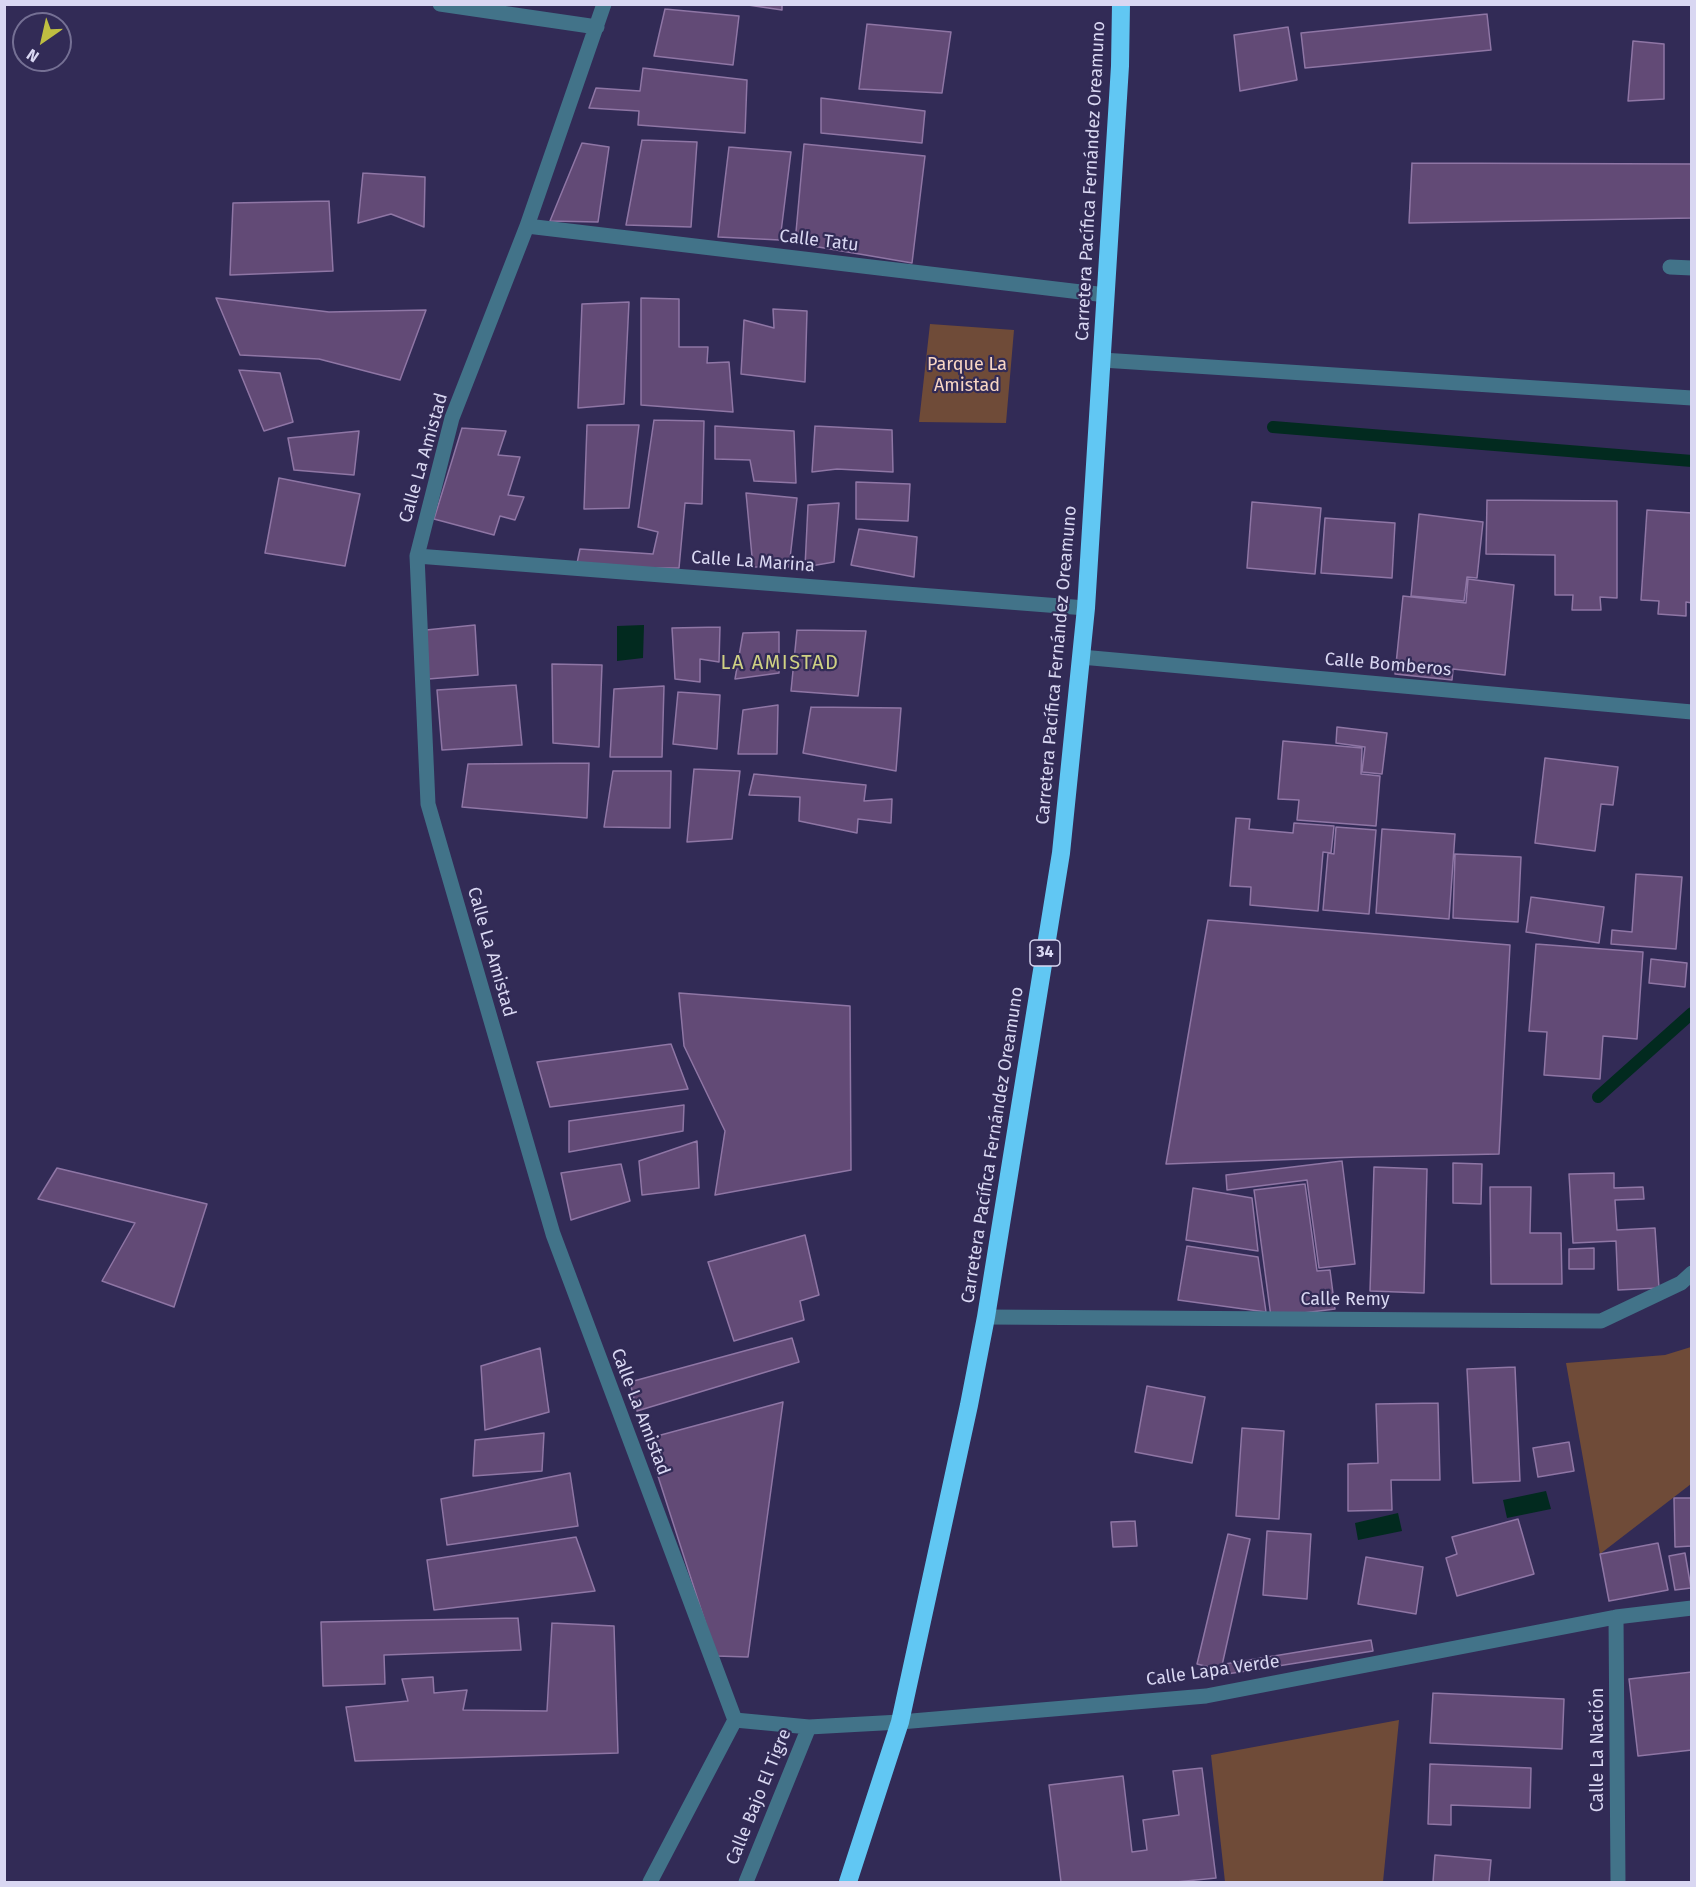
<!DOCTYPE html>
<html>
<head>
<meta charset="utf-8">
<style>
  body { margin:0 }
  #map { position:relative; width:1696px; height:1887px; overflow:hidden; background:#322b56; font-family:"Fira Sans",sans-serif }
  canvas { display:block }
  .frame { position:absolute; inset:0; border:6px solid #d9d7f2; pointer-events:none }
  .north { position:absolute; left:12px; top:12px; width:60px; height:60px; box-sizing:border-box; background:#322b56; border:2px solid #757094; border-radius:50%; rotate:214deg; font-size:16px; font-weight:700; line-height:24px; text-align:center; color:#d9d7f2 }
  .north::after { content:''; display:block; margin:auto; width:21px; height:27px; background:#bfbe41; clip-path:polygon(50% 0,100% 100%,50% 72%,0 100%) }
</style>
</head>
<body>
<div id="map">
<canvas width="1696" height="1887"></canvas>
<div class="frame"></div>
<div class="north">N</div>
</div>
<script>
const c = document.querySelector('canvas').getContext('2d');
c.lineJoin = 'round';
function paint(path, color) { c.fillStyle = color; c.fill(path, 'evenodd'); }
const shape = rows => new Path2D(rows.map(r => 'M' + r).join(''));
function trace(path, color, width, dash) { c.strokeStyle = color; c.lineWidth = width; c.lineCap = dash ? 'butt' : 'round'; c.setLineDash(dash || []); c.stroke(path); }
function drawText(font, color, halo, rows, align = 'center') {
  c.font = font + ' "Fira Sans",sans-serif'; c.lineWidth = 4.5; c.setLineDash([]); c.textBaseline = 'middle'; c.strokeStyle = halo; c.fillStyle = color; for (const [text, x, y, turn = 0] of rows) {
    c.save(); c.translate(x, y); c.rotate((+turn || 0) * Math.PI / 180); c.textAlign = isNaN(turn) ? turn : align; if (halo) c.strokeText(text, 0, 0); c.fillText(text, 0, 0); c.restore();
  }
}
paint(shape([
  [930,324,1014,330,1006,423,919,422],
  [1691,1347,1691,1484,1600,1554,1566,1363,1665,1355],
  [1399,1720,1383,1882,1225,1882,1211,1755]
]), '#6f4b38');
paint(shape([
  [644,625,643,658,617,661,617,626],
  [1546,1491,1551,1509,1507,1518,1503,1500],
  [1398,1513,1402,1531,1358,1540,1355,1523]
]), '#022a1f');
trace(shape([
  [1273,427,1692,461],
  [1598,1097,1692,1013]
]), '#022a1f', 12);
const building = shape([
  [741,4,782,4,782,10,741,4],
  [665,9,739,16,733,65,654,56,665,9],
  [1487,14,1491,50,1305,68,1301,33,1487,14],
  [867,24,951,32,942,93,859,89,867,24],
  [1288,27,1297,80,1240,91,1234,35,1288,27],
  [1633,41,1664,44,1664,99,1628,101,1633,41],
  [643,68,747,80,745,133,638,125,639,111,589,108,596,88,640,91,643,68],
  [821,98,925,111,922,143,821,133,821,98],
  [642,140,697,142,691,227,626,225,642,140],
  [582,143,609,147,598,222,550,221,582,143],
  [804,144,925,156,912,263,795,243,804,144],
  [729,147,791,152,780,240,718,237,729,147],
  [1412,163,1692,164,1692,218,1409,223,1412,163],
  [363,173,425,177,424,227,391,214,358,223,363,173],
  [329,201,333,271,230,275,233,203,329,201],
  [216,298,329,312,426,310,400,380,319,359,240,355,216,298],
  [641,298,679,299,679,347,708,347,707,363,729,362,733,412,641,405,641,298],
  [629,302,624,404,578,408,582,304,629,302],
  [773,309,807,311,805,382,741,374,744,320,774,328,773,309],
  [239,370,280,373,293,422,264,431,239,370],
  [654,420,704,421,702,504,685,503,679,568,576,568,580,549,653,554,658,532,638,527,654,420],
  [587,425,639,425,629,508,584,509,587,425],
  [715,426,794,431,796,483,754,481,750,460,715,459,715,426],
  [815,426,892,430,893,472,837,469,812,472,815,426],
  [462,428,506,431,498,455,520,457,508,495,524,497,515,520,500,516,494,535,434,519,462,428],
  [359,431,354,475,294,470,288,438,359,431],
  [279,478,360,494,345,566,265,553,279,478],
  [856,482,910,484,908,521,856,519,856,482],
  [746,493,797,498,789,567,753,567,746,493],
  [1487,500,1617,501,1617,598,1600,597,1601,610,1572,610,1573,595,1555,595,1555,555,1486,554,1487,500],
  [1252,502,1321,508,1315,574,1247,568,1252,502],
  [839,503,834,562,805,567,808,505,839,503],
  [1647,510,1692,513,1692,603,1686,602,1686,616,1658,614,1659,601,1641,600,1647,510],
  [1419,514,1483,522,1477,578,1467,577,1464,601,1411,596,1419,514],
  [1325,518,1395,523,1392,578,1321,573,1325,518],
  [859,529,917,537,914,577,851,565,859,529],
  [1468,579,1514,585,1505,675,1453,669,1452,680,1395,674,1403,596,1466,603,1468,579],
  [475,625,478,675,428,679,426,630,475,625],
  [720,627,719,662,700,659,700,682,675,679,672,628,720,627],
  [797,630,866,631,858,696,791,691,797,630],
  [779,632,779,673,735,679,743,633,779,632],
  [552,664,602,665,599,747,553,743,552,664],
  [516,685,522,745,442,750,437,690,516,685],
  [664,686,662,757,610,757,614,689,664,686],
  [678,692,720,695,717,749,673,744,678,692],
  [778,705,777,754,738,754,743,710,778,705],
  [811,707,901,708,896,771,803,753,811,707],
  [1337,727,1387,733,1382,774,1362,772,1365,747,1336,743,1337,727],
  [1283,741,1362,748,1361,774,1380,776,1376,826,1297,820,1299,800,1278,799,1283,741],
  [1545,758,1618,767,1613,805,1601,804,1595,851,1535,843,1545,758],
  [589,763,587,818,462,807,468,764,589,763],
  [694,769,740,771,732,839,687,842,694,769],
  [613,771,671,771,670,828,604,827,613,771],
  [754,774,866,785,864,801,892,799,891,823,858,819,857,833,799,821,800,797,749,795,754,774],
  [1236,818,1250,819,1249,829,1293,833,1294,823,1334,826,1331,853,1323,852,1318,911,1250,905,1251,887,1230,886,1236,818],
  [1336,827,1376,830,1369,914,1323,910,1328,853,1334,854,1336,827],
  [1382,829,1455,834,1449,919,1376,913,1382,829],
  [1455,854,1521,857,1518,922,1453,918,1455,854],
  [1636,874,1682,877,1676,949,1611,944,1612,930,1632,932,1636,874],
  [1531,897,1604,907,1599,943,1526,932,1531,897],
  [1208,920,1510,945,1499,1154,1358,1157,1166,1164,1208,920],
  [1536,944,1643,952,1637,1039,1603,1036,1600,1079,1544,1075,1547,1032,1529,1031,1536,944],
  [1651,959,1687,963,1685,987,1649,983,1651,959],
  [679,993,850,1006,851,1170,715,1195,725,1131,684,1046,679,993],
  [671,1044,688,1089,550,1107,537,1062,671,1044],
  [684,1105,683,1131,569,1152,569,1121,684,1105],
  [697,1141,699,1188,642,1195,639,1161,697,1141],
  [1342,1161,1355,1264,1319,1268,1307,1180,1227,1190,1226,1175,1342,1161],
  [1453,1163,1482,1164,1481,1204,1453,1203,1453,1163],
  [621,1164,630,1201,571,1220,561,1173,621,1164],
  [1374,1167,1427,1169,1424,1293,1370,1291,1374,1167],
  [57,1168,207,1204,174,1307,102,1281,135,1223,38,1199,57,1168],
  [1614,1173,1614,1188,1643,1187,1644,1199,1615,1200,1617,1230,1655,1228,1659,1288,1618,1290,1616,1241,1573,1243,1569,1174,1614,1173],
  [1305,1184,1317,1271,1330,1270,1335,1309,1271,1317,1254,1190,1305,1184],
  [1490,1187,1531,1187,1530,1233,1561,1233,1562,1284,1491,1284,1490,1187],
  [1193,1188,1252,1198,1258,1251,1186,1240,1193,1188],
  [805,1235,819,1295,800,1301,804,1320,734,1341,708,1262,805,1235],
  [1187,1246,1258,1257,1266,1312,1178,1300,1187,1246],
  [1594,1248,1594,1269,1569,1269,1569,1249,1594,1248],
  [792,1338,799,1362,637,1411,630,1382,792,1338],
  [540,1348,549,1412,485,1430,481,1366,540,1348],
  [1515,1367,1520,1481,1473,1483,1467,1369,1515,1367],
  [1147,1386,1205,1397,1192,1463,1135,1452,1147,1386],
  [783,1402,748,1657,716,1656,646,1439,783,1402],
  [1438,1403,1440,1480,1391,1480,1392,1510,1348,1511,1348,1464,1378,1463,1376,1404,1438,1403],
  [1242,1428,1284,1431,1279,1519,1236,1516,1242,1428],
  [544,1433,542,1471,473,1476,475,1440,544,1433],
  [1569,1442,1574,1471,1538,1477,1533,1448,1569,1442],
  [570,1473,578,1526,447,1545,441,1499,570,1473],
  [1674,1498,1692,1498,1692,1546,1675,1547,1674,1498],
  [1518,1519,1534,1574,1457,1596,1446,1558,1457,1554,1452,1537,1518,1519],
  [1135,1521,1137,1546,1113,1547,1111,1522,1135,1521],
  [1267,1531,1311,1534,1307,1599,1263,1595,1267,1531],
  [1228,1534,1250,1539,1221,1670,1197,1664,1228,1534],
  [576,1537,595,1591,434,1610,427,1560,576,1537],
  [1658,1543,1668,1590,1609,1601,1600,1554,1658,1543],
  [1685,1553,1691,1588,1675,1590,1669,1556,1685,1553],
  [1366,1557,1423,1567,1416,1614,1358,1604,1366,1557],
  [518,1618,521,1650,384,1655,385,1684,323,1686,321,1622,518,1618],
  [552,1623,614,1626,618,1753,355,1761,346,1707,408,1701,402,1679,433,1677,434,1693,467,1690,463,1710,547,1711,552,1623],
  [1371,1640,1373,1651,1227,1674,1225,1664,1371,1640],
  [1692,1672,1692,1750,1638,1756,1629,1679,1692,1672],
  [1433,1693,1564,1699,1562,1749,1430,1743,1433,1693],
  [1430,1764,1531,1768,1530,1808,1451,1805,1451,1825,1428,1824,1430,1764],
  [1202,1768,1216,1878,1176,1882,1061,1882,1049,1785,1123,1776,1132,1852,1147,1850,1143,1820,1179,1815,1173,1771,1202,1768],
  [1435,1855,1491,1860,1489,1882,1433,1882,1435,1855]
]);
paint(building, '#624a76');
trace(building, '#8f76a5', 1.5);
trace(shape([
  [440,4,597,27],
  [604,4,527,226,452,418,417,556,428,804,553,1234,735,1720,650,1882],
  [527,226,1106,295],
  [1670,267,1692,268],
  [1102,360,1692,398],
  [417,556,1086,608],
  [1081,657,1692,712],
  [986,1317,1601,1321,1681,1283,1692,1273],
  [1616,1617,1618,1882],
  [735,1720,809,1727,900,1722,1206,1696,1616,1617,1692,1608],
  [746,1882,809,1727]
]), '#427389', 15);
trace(shape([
  [848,1882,900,1722,969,1405,986,1317,1061,853,1086,608,1120,66,1121,4]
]), '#61c7f3', 18);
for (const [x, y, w] of [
  [1045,953,30]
]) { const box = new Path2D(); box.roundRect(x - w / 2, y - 13, w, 26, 4.5); c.fillStyle = '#322b56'; c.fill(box); trace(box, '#d9d7f2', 1.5); }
drawText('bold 16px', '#d9d7f2', null, [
  ["34",1045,953]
]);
drawText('18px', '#d9d7f2', '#322b56', [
  ["Carretera Pacífica Fernández Oreamuno",1091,181,-87],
  ["Calle Tatu",819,241,7],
  ["Calle La Amistad",424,458,-74],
  ["Calle La Marina",753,562,4],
  ["Carretera Pacífica Fernández Oreamuno",1057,665,-85],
  ["Calle Bomberos",1388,665,5],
  ["Calle La Amistad",491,952,74],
  ["Carretera Pacífica Fernández Oreamuno",993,1145,-81],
  ["Calle Remy",1345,1300],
  ["Calle La Amistad",640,1412,69],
  ["Calle Lapa Verde",1213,1671,-8],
  ["Calle La Nación",1598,1750,-90],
  ["Calle Bajo El Tigre",759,1797,-68]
]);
drawText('18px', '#f8d6c4', '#322b56', [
  ["Parque La",967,365],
  ["Amistad",967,386]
]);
c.letterSpacing = '1.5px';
drawText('20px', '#d0d183', '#322b56', [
  ["LA AMISTAD",780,663]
]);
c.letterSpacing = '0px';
</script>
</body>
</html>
